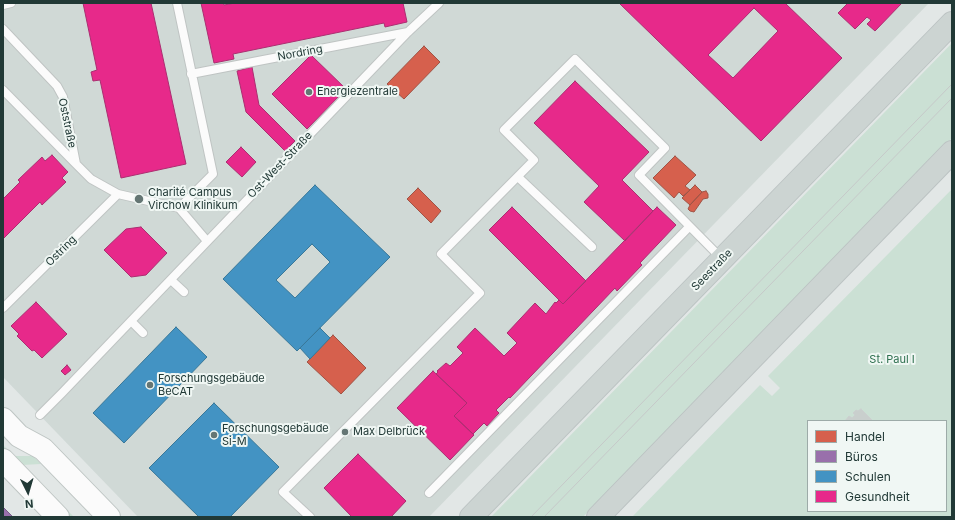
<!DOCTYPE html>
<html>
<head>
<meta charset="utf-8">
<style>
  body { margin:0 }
  #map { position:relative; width:955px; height:520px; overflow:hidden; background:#e2e7e6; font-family:Inter,sans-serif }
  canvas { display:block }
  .frame { position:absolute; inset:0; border:4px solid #213936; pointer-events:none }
  .legend { position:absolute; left:807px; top:420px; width:140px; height:92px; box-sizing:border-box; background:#f0f7f4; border:1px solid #9daba8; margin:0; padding:5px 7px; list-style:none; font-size:12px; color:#213936 }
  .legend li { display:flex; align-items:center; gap:8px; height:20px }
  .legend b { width:20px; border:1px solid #9daba8 }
  .north { position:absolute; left:8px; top:472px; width:40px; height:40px; -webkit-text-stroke:3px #f0f7f4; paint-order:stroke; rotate:175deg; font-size:11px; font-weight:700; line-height:16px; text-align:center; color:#213936 }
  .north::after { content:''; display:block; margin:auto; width:14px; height:18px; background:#213936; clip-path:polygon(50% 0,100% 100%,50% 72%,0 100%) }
</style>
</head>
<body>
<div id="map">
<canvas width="955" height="520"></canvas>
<div class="frame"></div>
<ul class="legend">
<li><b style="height:11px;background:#d6604d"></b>Handel</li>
<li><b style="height:11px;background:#9970ab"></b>Büros</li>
<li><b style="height:11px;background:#4393c3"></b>Schulen</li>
<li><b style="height:11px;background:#e7298a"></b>Gesundheit</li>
</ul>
<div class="north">N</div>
</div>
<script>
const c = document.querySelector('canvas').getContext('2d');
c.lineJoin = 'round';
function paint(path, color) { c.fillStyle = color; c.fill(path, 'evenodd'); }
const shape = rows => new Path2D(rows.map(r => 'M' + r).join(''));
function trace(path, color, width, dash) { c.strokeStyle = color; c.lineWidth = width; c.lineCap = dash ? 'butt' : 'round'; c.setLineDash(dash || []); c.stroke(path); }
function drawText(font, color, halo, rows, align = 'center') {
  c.font = font + ' Inter,sans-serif'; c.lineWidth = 4; c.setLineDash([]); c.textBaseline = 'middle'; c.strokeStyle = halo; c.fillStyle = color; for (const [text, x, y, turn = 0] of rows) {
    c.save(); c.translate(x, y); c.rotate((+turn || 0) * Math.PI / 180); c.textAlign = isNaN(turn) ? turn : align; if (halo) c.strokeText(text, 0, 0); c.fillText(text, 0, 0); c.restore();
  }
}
paint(shape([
  [3,3,929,3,429,517,138,517,3,377]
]), '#d0d9d6');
paint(shape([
  [952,43,952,138,682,416,583,517,491,517],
  [952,189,952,517,632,517,760,385,772,396,780,388,768,376],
  [808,421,946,421,946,511,808,511],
  [3,445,14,456,33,456,41,464,22,465,74,517,64,517,3,454]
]), '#cbe0d4');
const shops = shape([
  [424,46,440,62,404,99,387,84,424,46],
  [675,156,696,175,685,186,690,190,683,196,679,192,674,198,653,178,675,156],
  [695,185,702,192,690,205,682,198,695,185],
  [418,188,441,211,431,223,407,199,418,188],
  [706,191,708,194,708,198,703,199,694,212,690,211,688,209,690,205,702,192,706,191],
  [333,335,366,368,341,394,307,362,333,335]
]);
paint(shops, '#d6604d');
trace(shops, '#a05446', 1);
const offices = shape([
  [3,507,13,517,3,517,3,507]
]);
paint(offices, '#9970ab');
trace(offices, '#756088', 1);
const schools = shape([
  [315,185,390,257,297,351,223,279,315,185],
  [312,244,330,262,295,298,276,280,312,244],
  [176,327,207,357,124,443,93,413,176,327],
  [320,328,330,338,310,359,300,348,320,328],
  [214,403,279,467,230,517,199,517,149,468,214,403]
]);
paint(schools, '#4393c3');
trace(schools, '#397899', 1);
const health = shape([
  [83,3,151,3,186,164,121,178,100,80,93,81,91,72,97,70,83,3],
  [201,3,223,3,224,5,235,3,403,3,407,22,385,27,384,23,233,54,234,59,214,63,201,3],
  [619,3,785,3,842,58,761,141,619,3],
  [754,8,778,31,733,78,708,55,754,8],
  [848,3,902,3,875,31,867,24,871,20,867,17,855,29,838,13,848,3],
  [311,55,346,89,307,129,272,94,311,55],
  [252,67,259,105,295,141,285,151,246,112,237,71,252,67],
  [575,81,649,152,622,180,653,211,625,241,584,202,599,186,534,123,575,81],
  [241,147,256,162,242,177,226,162,241,147],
  [52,155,68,172,62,178,66,182,42,205,40,202,3,239,3,199,20,182,18,180,42,157,45,161,52,155],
  [512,207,586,281,563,304,489,230,512,207],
  [657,207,676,225,640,263,642,265,617,291,615,288,510,398,509,397,496,410,499,413,487,426,484,423,473,434,454,416,467,403,436,374,438,372,437,371,446,363,450,366,463,353,457,347,475,328,504,356,517,343,507,333,535,303,546,314,555,302,556,303,559,300,563,304,657,207],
  [141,227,167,253,146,275,131,277,104,250,126,229,141,227],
  [36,302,67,334,42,358,34,350,32,351,17,336,19,334,11,326,36,302],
  [67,365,71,370,65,375,61,371,67,365],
  [433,371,467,403,454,416,474,435,450,460,397,408,433,371],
  [358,454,406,501,391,517,352,517,324,488,358,454]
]);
paint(health, '#e7298a');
trace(health, '#ac2e71', 1);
const building = shape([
  [861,409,873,421,845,421,849,416,852,418,855,415,853,413,856,410,858,411,861,409]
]);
paint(building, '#c9cfcd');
trace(building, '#cbd0cf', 1);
const service = shape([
  [3,5,11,3],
  [3,29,57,86,63,97,76,164,91,179,118,194,179,208,213,174,177,3],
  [191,74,408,32],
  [3,90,76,164],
  [518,177,592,247],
  [179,208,207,241],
  [171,280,184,292],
  [3,308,118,194],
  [131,321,143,333],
  [40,415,62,393,408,32,439,3],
  [429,493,689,227],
  [310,517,283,492,480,293,441,254,534,160,504,130,575,59,665,148,639,175,722,259]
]);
const secondary = shape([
  [3,419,19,436,43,449,109,517],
  [3,460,58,517]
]);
const primary = shape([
  [471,517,952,23],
  [598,517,952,152]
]);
trace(service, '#bfc4c3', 10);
trace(secondary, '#bec5c3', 24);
trace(primary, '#bcc3c3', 24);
trace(service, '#fbfbfb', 8);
trace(secondary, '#fbfbfb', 22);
trace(primary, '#ccd4d2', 22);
trace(shape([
  [531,517,952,84],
  [544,517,952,98]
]), '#c6c9c9', 1);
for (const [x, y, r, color] of [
  [309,92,4,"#657674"],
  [139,199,5,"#657674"],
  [150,385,4,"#657674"],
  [345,432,4,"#657674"],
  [214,435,4,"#657674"]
]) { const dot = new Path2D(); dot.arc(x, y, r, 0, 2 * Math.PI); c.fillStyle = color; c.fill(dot); trace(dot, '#f0f7f4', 1.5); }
drawText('11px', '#213936', '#f0f7f4', [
  ["Nordring",300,53,-11],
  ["Oststraße",67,123,78],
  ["Ost-West-Straße",280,165,-46],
  ["Ostring",61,251,-45],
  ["Seestraße",712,270,-46]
]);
drawText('11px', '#213936', '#f0f7f4', [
  ["Energiezentrale",317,92],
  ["Charité Campus",148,193],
  ["Virchow Klinikum",148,206],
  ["Forschungsgebäude",158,379],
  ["BeCAT",158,392],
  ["Forschungsgebäude",222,429],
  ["Si-M",222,442],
  ["Max Delbrück",353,432]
], 'left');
drawText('11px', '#2d6f4e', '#f0f7f4', [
  ["St. Paul I",892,360]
]);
</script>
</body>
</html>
